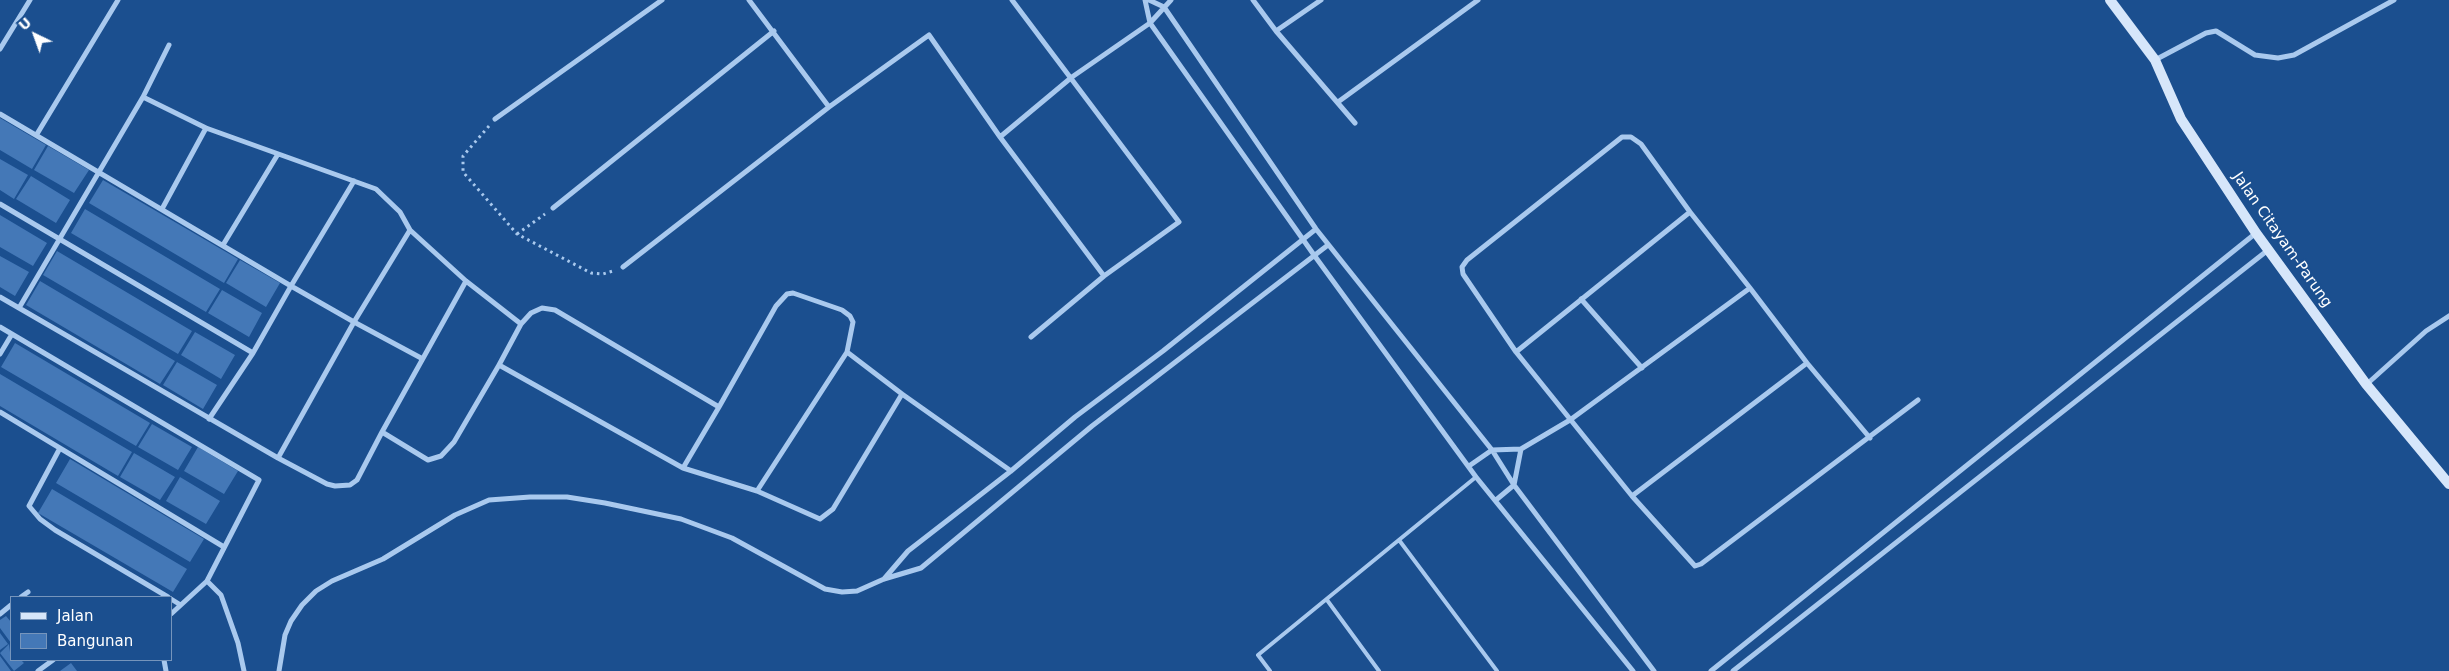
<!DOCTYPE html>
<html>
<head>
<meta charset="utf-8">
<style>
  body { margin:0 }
  #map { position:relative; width:2449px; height:671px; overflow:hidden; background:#1b4f8f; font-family:"DejaVu Sans",sans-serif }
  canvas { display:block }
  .legend { position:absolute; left:10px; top:596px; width:162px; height:65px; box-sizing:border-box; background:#1b4f8f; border:1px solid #7695bc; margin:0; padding:6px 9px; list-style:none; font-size:15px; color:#fff }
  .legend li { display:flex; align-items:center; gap:10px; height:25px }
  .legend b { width:25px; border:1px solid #7695bc }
  .north { position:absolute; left:10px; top:10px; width:50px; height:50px; -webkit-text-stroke:4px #1b4f8f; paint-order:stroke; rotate:318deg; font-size:14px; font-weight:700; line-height:20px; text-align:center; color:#fff }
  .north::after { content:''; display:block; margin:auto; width:18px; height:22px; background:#fff; clip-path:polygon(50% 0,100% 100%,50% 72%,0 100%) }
</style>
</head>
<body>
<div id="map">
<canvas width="2449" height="671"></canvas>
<ul class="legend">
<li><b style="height:6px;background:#d6e6fa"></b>Jalan</li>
<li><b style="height:14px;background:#4478b7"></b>Bangunan</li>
</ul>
<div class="north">U</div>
</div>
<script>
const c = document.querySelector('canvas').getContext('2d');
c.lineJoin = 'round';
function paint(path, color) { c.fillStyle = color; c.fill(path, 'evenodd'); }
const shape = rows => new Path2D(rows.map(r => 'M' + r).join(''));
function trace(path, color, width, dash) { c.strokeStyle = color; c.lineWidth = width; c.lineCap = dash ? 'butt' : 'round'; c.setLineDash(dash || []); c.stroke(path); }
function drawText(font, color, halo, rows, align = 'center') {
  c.font = font + ' "DejaVu Sans",sans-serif'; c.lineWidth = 4; c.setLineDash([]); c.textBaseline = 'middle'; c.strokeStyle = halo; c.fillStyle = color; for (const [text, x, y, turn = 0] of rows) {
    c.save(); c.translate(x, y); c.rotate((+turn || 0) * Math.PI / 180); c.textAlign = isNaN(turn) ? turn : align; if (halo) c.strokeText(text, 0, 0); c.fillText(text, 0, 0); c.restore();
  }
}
paint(shape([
  [0,118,46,145,32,169,0,150],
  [48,146,89,170,74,193,34,170],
  [0,159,28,175,14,199,0,190],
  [31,176,70,200,56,223,16,199],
  [103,180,238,259,224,283,89,203],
  [85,209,220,289,206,312,71,233],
  [0,215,47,243,33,266,0,247],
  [57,251,192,331,178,354,43,275],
  [0,256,29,272,15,296,0,287],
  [240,260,280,283,266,307,226,283],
  [40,281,175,361,160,384,26,305],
  [222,290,262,313,249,337,208,313],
  [195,332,235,355,221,379,181,355],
  [15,343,150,423,136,446,1,367],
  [177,362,217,385,203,409,163,385],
  [0,374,132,452,118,476,0,406],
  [152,424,192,447,178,470,138,447],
  [198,447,238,471,224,494,184,471],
  [134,453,175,477,160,500,120,477],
  [70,459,204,539,190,562,56,483],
  [180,477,220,501,206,524,166,501],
  [52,489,187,569,173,592,38,513],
  [6,616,11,622,11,643,0,628,0,620],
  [0,633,8,644,0,650],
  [9,644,11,660,21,660,24,663,14,671,0,653],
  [0,656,11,671,0,671],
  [71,663,77,671,60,671]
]), '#4478b7');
trace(shape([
  [489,126,463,156,463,172,517,234,591,273,603,274,613,271],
  [517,234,545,214]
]), '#a9c9ee', 3, [2.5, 4]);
trace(shape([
  [1399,540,1497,671],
  [1327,600,1379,671],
  [1270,671,1258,655,1476,477]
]), '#a9c9ee', 4);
trace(shape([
  [749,0,829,107],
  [1012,0,1179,222,1104,276,1031,337],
  [1145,0,1150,23,1314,255,1476,477,1633,671],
  [1149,0,1164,7,1316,229,1492,450,1514,485,1654,671],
  [1253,0,1276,31,1355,123],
  [1276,31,1321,0],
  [0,49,30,0],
  [2155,60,2206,33,2216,31,2255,55,2278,58,2294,55,2394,0],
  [143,97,169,45],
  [1338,102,1478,0],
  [0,114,291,286,354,181],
  [495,119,662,0],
  [37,134,118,0],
  [1000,137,1072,77,1150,23,1171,0],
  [0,204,253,353],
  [553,208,774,31],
  [162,209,206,128],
  [410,230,354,322,421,358],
  [223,245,278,154],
  [623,267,829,107,929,35,1000,137,1104,276],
  [0,297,278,458,327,484,335,486,350,485,357,480,382,432,428,460,441,456,454,442,499,365,683,468,757,491,820,519,833,509,902,394,1011,471],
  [1581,299,1642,368],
  [19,308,143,97,206,128,376,189,400,212,410,230,466,281,521,324],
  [0,327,259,480,207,581],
  [1516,352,1690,212],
  [0,354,12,334],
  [1807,363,1870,438],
  [499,365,521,324,531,313,542,308,555,310,719,407,683,468],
  [2367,384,2426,331,2449,316],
  [719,407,776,306,787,294,793,293,842,310,850,316,853,322,847,352,902,394],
  [0,412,224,547],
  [209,419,253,353,291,286,354,322,278,458],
  [382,432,466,281],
  [60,448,29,506,40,519,55,530,168,597],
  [1469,466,1492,450,1521,449,1570,420,1750,288,1807,363,1632,496,1695,566,1701,564,1918,400],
  [757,491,847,352],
  [1632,496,1516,352,1463,274,1462,267,1467,260,1622,137,1631,137,1641,144,1690,212,1750,288],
  [1496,500,1514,485,1521,449],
  [884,579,908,551,1011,471,1075,417,1163,351,1316,229],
  [21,597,28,592],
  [171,599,179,604],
  [0,614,11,605],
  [171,614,207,581,221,595,238,643,244,671],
  [164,660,166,671],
  [38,671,53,660],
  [279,671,285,635,291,621,302,605,316,591,332,581,383,559,455,515,489,500,530,497,567,497,605,503,681,519,732,538,825,589,842,592,857,591,884,579,921,568,1092,426,1328,245],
  [1711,671,2256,233],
  [1733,671,2268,250]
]), '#a9c9ee', 5);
trace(shape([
  [2110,0,2155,60,2181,119,2256,233,2366,384,2449,484]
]), '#d6e6fa', 10);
drawText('15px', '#fff', '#1b4f8f', [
  ["Jalan Citayam-Parung",2282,240,55]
]);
</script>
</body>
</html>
